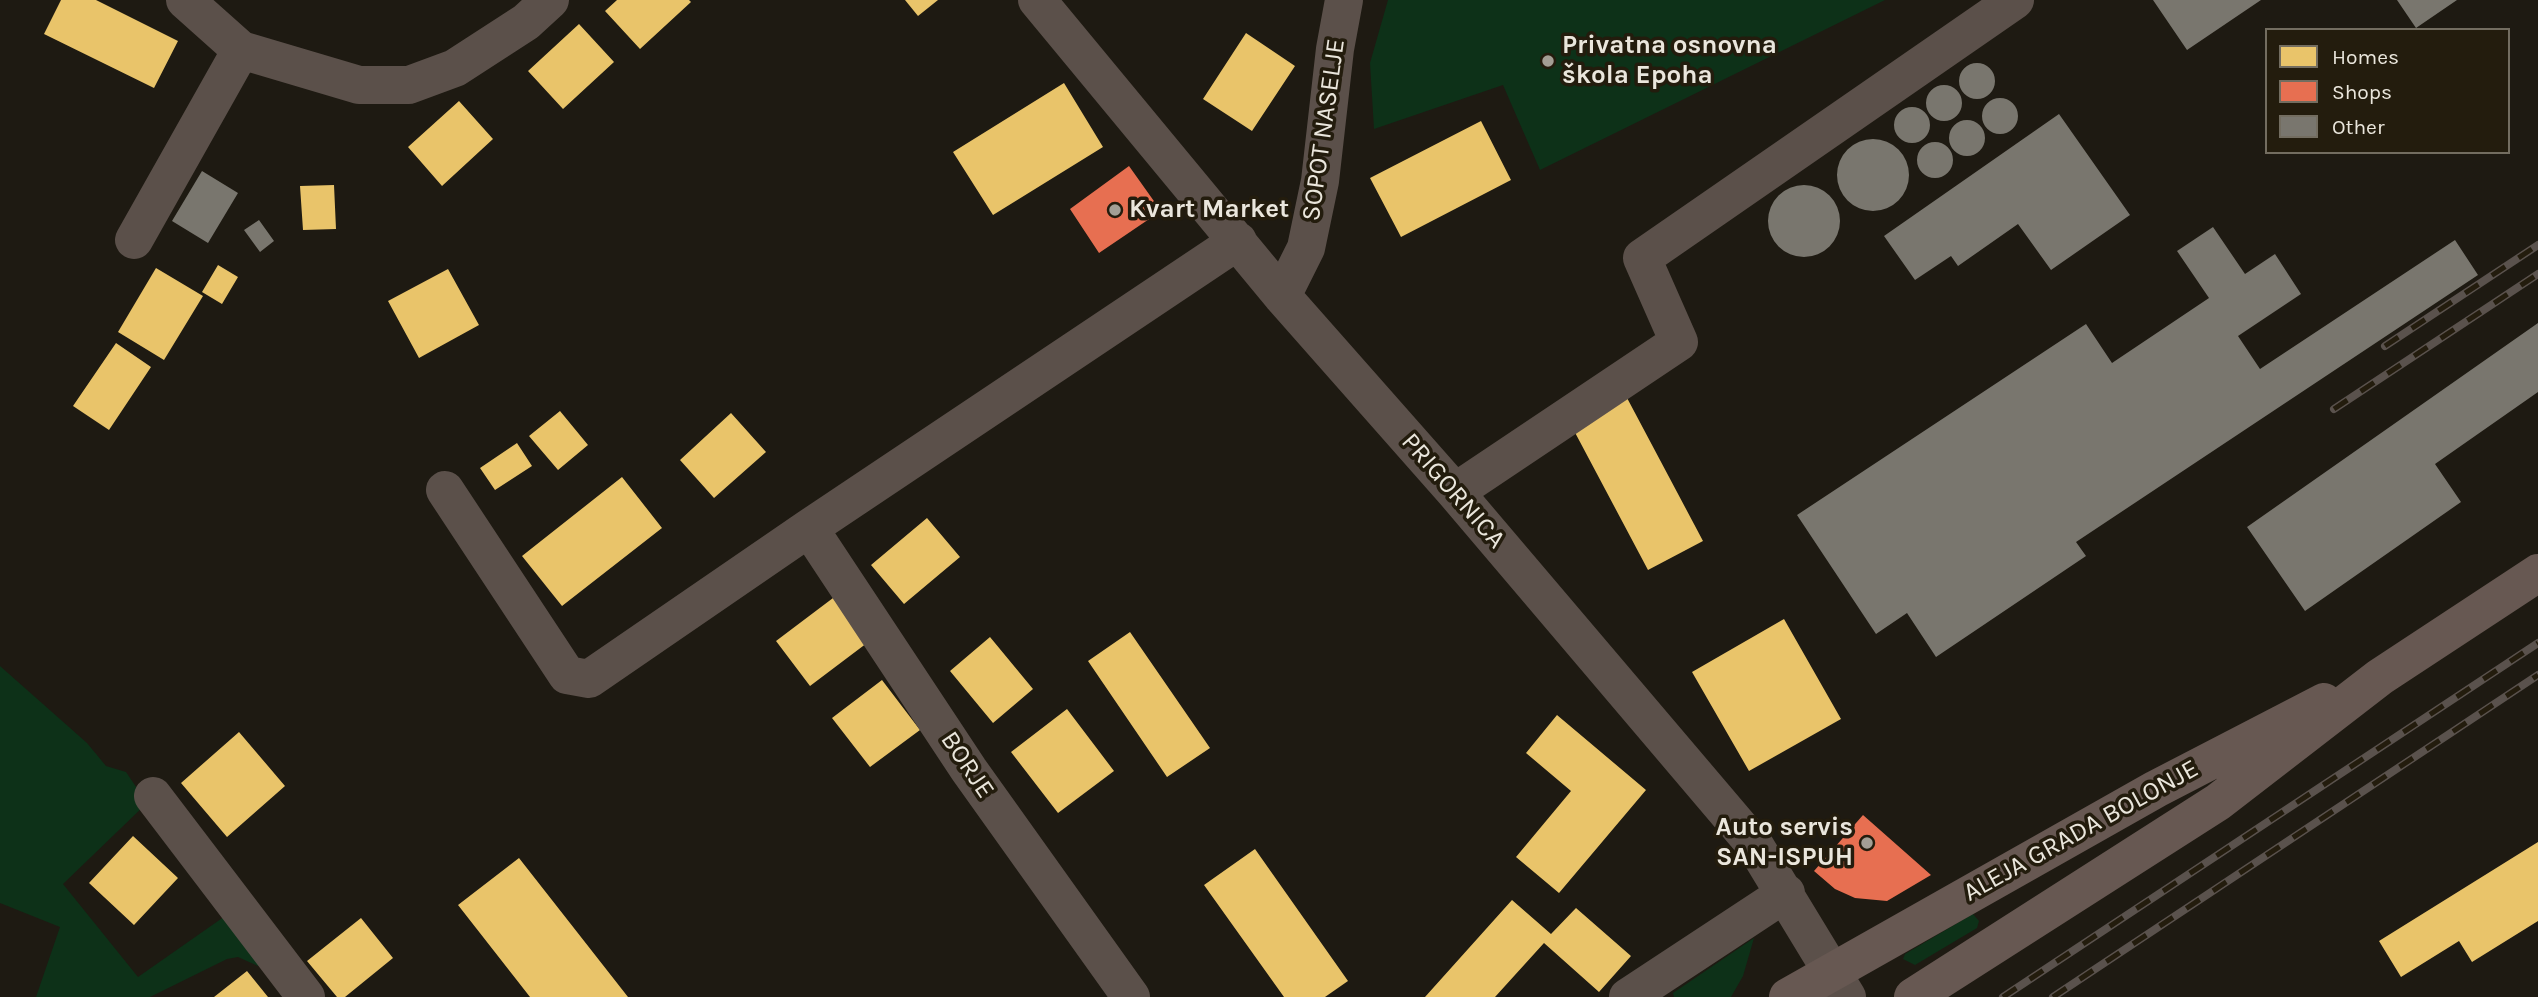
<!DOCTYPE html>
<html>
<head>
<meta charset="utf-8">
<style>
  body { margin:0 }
  #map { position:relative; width:2538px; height:997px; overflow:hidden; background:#1e1a12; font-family:Karla,sans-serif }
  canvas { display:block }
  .legend { position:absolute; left:2265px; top:28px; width:245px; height:126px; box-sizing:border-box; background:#231c0d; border:2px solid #736d60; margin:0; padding:9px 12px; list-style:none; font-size:21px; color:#eae6dc }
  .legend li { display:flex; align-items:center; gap:14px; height:35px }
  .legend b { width:35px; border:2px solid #736d60 }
</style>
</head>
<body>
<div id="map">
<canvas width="2538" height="997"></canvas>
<ul class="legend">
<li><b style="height:19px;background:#e9c46a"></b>Homes</li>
<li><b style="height:19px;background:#e76f51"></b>Shops</li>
<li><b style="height:19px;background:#79766e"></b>Other</li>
</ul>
</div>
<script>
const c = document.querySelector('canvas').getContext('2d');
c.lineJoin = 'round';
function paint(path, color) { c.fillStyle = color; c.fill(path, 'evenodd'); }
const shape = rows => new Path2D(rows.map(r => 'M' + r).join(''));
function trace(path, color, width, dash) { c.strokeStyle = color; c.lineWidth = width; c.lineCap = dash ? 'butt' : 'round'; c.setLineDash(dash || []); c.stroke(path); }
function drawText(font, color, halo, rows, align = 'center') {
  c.font = font + ' Karla,sans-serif'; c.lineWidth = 7; c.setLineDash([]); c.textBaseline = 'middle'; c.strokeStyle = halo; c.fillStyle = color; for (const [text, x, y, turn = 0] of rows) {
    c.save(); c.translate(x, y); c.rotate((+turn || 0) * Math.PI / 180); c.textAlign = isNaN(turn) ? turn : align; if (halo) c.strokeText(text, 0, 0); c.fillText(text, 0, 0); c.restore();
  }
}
paint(shape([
  [1388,0,1885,0,1540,170,1503,85,1374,129,1370,63],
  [0,666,87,743,106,766,126,772,147,803,63,884,138,977,228,914,263,963,258,966,238,957,227,959,150,997,36,997,60,927,0,903],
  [1973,914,1979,921,1977,928,1915,965,1903,959,1905,954],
  [1754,938,1743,976,1731,997,1674,997,1673,993]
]), '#0d3118');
paint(shape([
  [61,0,96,0,178,41,154,88,44,34],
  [617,0,689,0,691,2,640,49,605,11],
  [905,0,938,0,918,16],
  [579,24,614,62,563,109,528,71],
  [1246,33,1295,66,1252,131,1203,99],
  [1064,83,1103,147,993,215,953,152],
  [459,101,493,139,442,186,408,147],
  [1481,121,1511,180,1401,237,1370,178],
  [334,185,336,229,303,230,300,186],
  [218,265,238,277,222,304,202,292],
  [156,268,203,296,164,360,118,332],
  [448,269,479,325,419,358,388,301],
  [116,343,151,367,109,430,73,406],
  [1626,396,1703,541,1648,570,1571,425],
  [560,411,588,445,558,470,529,436],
  [731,413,766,452,714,498,680,460],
  [517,443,532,466,495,490,480,468],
  [622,477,662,528,562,606,522,556],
  [927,518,960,557,904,604,871,565],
  [833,598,867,643,810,686,776,641],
  [1784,619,1841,719,1749,771,1692,672],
  [1130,632,1210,748,1167,777,1088,661],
  [990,637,1033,689,993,723,950,671],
  [882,680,920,730,870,767,832,718],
  [1067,709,1114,771,1058,813,1011,752],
  [1557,715,1646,790,1559,893,1516,857,1571,791,1526,753],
  [239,732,285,786,227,837,181,783],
  [133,836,178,878,134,925,89,883],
  [2538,842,2538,921,2472,962,2459,941,2401,977,2379,941],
  [1255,849,1348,981,1325,997,1284,997,1204,885],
  [519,858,628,997,530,997,458,905],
  [1512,900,1551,934,1576,908,1631,956,1599,992,1544,943,1495,997,1425,997],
  [361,918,393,958,345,997,337,997,307,961],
  [247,971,268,997,214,997]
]), '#e9c46a');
paint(shape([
  [1129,166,1161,211,1099,253,1070,209],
  [1863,815,1931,875,1887,901,1855,898,1835,889,1814,871]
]), '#e76f51');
paint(shape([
  [2153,0,2261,0,2187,50],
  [2397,0,2457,0,2416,28],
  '1959 81a18 18 0 1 1 36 0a18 18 0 1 1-36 0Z',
  '1926 103a18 18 0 1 1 36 0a18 18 0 1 1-36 0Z',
  '1982 116a18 18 0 1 1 36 0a18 18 0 1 1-36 0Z',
  '1894 125a18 18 0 1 1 36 0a18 18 0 1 1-36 0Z',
  [2059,114,2130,215,2051,270,2018,224,1958,266,1951,256,1915,280,1884,236],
  '1949 138a18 18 0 1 1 36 0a18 18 0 1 1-36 0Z',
  '1837 175a36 36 0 1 1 72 0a36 36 0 1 1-72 0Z',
  '1917 160a18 18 0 1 1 36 0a18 18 0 1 1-36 0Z',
  [202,171,238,193,208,243,172,221],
  '1768 221a36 36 0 1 1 72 0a36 36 0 1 1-72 0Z',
  [259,220,274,241,260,252,244,230],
  [2213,227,2245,274,2275,254,2301,294,2238,336,2260,369,2455,240,2478,275,2076,542,2086,556,1936,657,1907,613,1876,634,1797,515,2086,324,2112,363,2209,298,2177,251],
  [2538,323,2538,392,2435,464,2461,502,2305,611,2247,527]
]), '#79766e');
trace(shape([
  [185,0,241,50,359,85,409,85,455,68,526,22,550,0],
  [1037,0,1282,296,1455,492,1754,844,1847,997],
  [134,240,241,50],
  [1282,296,1306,248,1320,181,1335,49,1344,0],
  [445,490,567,675,589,679,809,528,1238,241],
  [1455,492,1679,342,1642,258,2015,0],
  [809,528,969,770,1131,997],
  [153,796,306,997],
  [1628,997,1786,893]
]), '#5b504a', 38);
trace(shape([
  [1788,997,2156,789,2324,702],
  [1913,997,2218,802,2380,677,2538,573]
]), '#675852', 38);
const rail = shape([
  [2385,346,2538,245],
  [2334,409,2538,274],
  [2003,997,2538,643],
  [2053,997,2538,675]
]);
trace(rail, '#5a524d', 8);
trace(rail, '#231c0d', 5, [16]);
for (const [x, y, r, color] of [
  [1548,61,7,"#a39f95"],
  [1115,210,7,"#a39f95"],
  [1867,843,7,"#a39f95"]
]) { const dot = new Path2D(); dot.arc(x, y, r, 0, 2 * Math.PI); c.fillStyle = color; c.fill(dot); trace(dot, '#231c0d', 2.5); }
drawText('bold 26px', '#eae6dc', '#231c0d', [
  ["Privatna osnovna",1562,46],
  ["škola Epoha",1562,76],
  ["Kvart Market",1129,210],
  ["Auto servis",1853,828,"right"],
  ["SAN-ISPUH",1853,858,"right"]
], 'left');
drawText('26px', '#eae6dc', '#231c0d', [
  ["SOPOT NASELJE",1324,130,-82],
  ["PRIGORNICA",1453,491,49],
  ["BORJE",967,765,56],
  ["ALEJA GRADA BOLONJE",2081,831,-29]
]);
</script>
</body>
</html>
